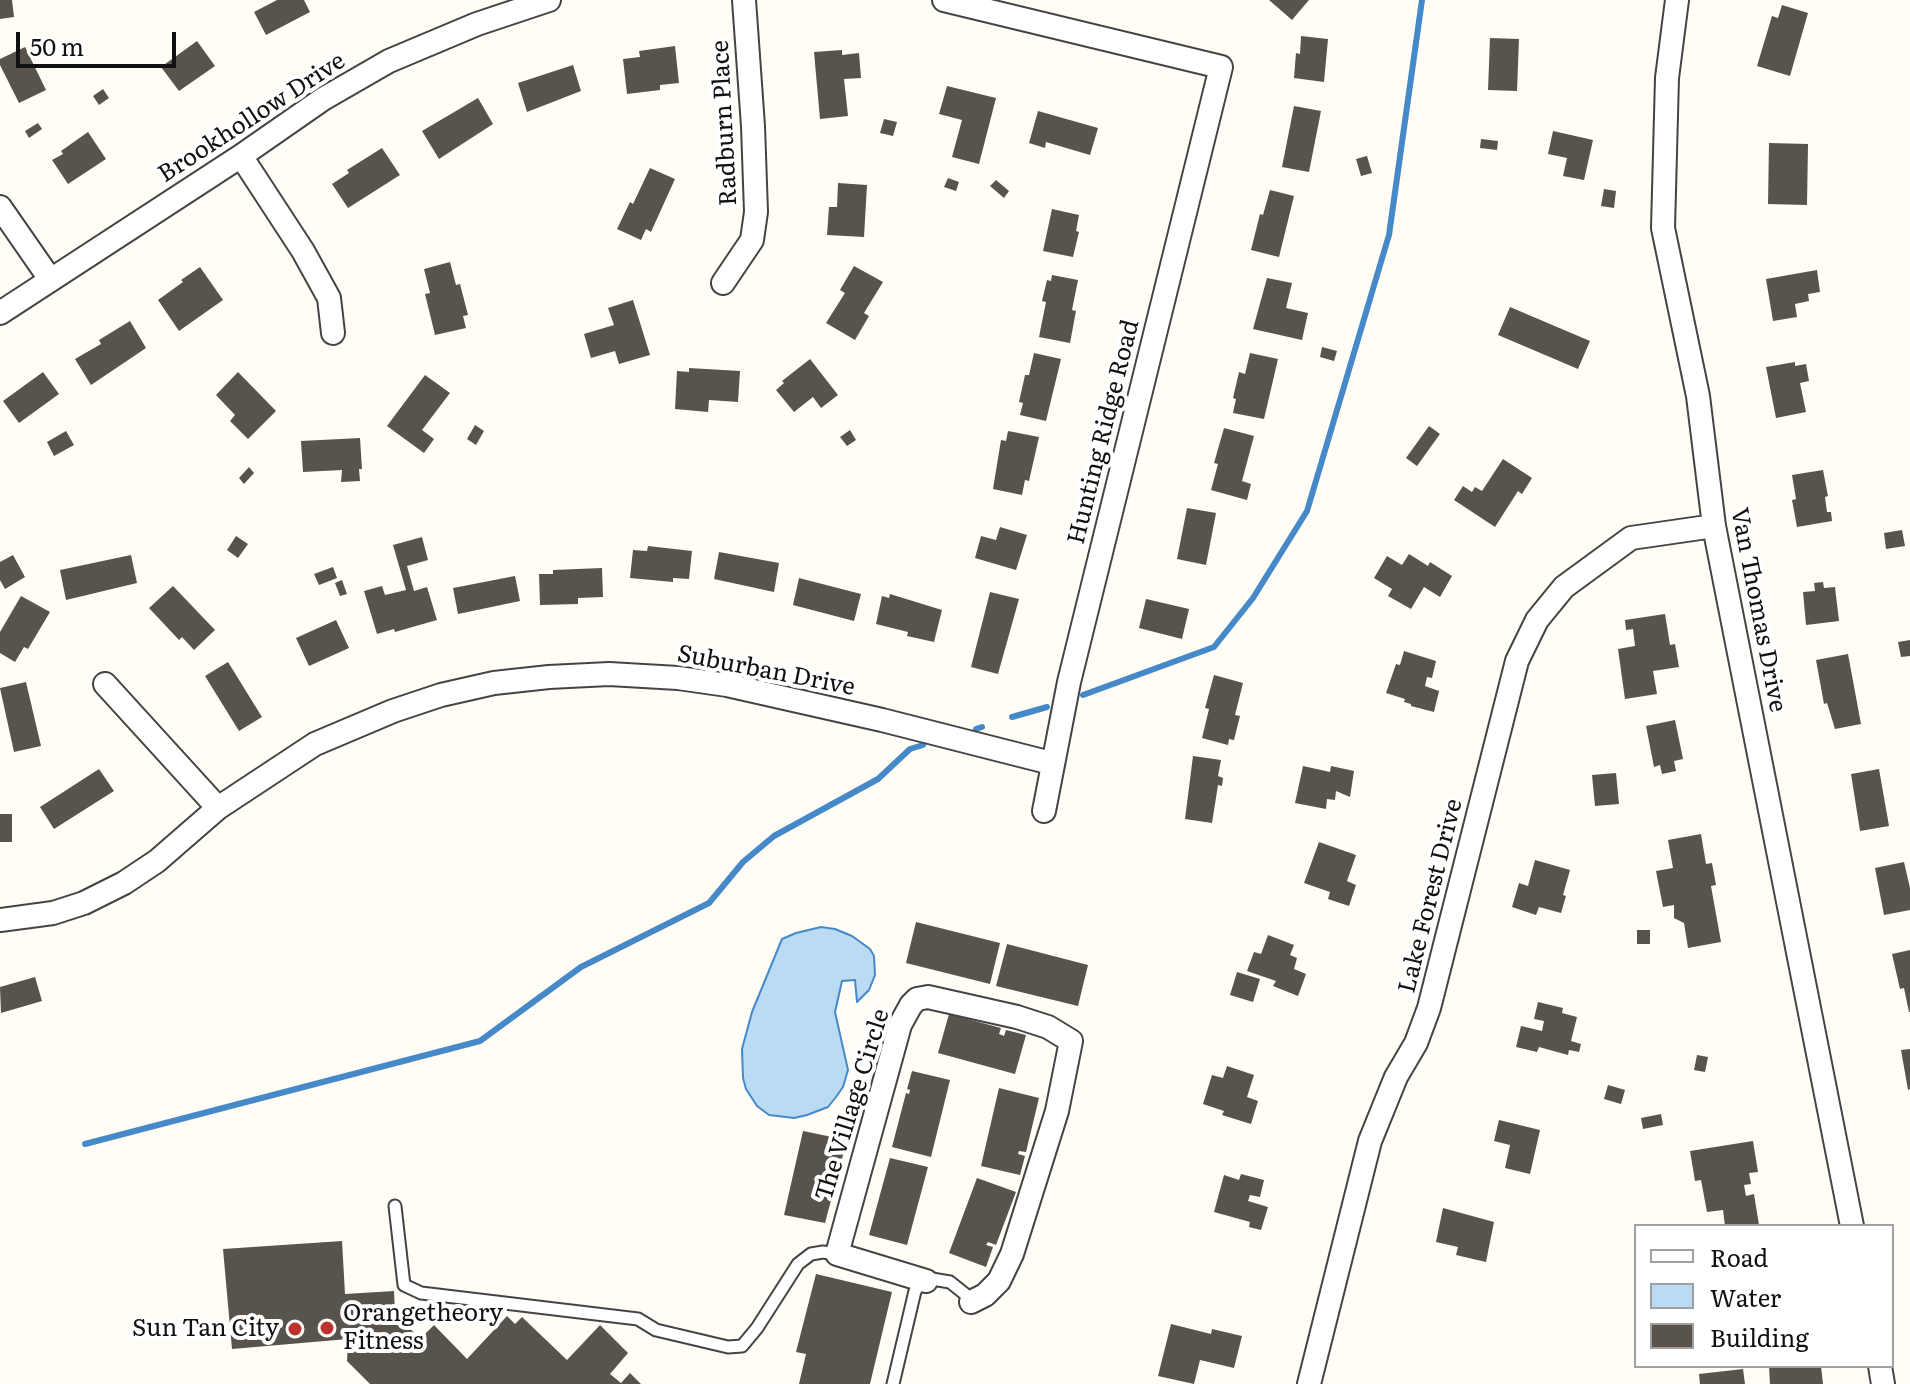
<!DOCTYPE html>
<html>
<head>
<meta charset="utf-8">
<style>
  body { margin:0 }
  #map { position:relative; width:1910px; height:1384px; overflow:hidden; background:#fffdf5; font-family:Literata,serif }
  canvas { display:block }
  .legend { position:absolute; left:1634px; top:1224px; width:260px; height:144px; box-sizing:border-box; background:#fff; border:2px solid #a0a0a0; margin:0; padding:10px 14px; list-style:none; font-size:24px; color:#111 }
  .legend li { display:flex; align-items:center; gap:16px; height:40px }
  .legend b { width:40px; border:2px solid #a0a0a0 }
  .scale { position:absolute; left:16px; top:32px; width:160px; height:36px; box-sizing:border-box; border:4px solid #111; border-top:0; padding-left:10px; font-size:24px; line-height:28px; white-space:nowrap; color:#111; -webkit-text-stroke:6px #fff; paint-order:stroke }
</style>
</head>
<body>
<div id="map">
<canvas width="1910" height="1384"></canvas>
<ul class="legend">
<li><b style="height:10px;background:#fff"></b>Road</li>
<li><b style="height:22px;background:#bbdaf4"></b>Water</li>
<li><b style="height:22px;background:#59534d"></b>Building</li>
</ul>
<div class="scale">50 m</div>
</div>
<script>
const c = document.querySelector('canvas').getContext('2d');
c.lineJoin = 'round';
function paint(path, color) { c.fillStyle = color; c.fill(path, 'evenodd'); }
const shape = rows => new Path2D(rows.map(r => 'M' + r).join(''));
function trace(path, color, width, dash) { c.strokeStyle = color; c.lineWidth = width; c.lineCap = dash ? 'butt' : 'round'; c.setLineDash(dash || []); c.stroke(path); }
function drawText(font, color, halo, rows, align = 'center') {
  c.font = font + ' Literata,serif'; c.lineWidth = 8; c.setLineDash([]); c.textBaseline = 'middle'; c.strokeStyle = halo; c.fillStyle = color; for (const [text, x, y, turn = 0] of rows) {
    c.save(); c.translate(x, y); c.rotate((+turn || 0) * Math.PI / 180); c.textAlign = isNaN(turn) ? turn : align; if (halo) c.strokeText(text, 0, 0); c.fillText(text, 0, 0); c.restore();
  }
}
const water = shape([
  [821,927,835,929,852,936,870,949,874,956,875,975,869,990,857,1002,855,980,842,981,835,1012,848,1070,843,1087,836,1097,828,1107,807,1115,794,1118,769,1115,757,1106,746,1089,743,1078,742,1049,752,1012,782,939,796,933,821,927]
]);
paint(water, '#bbdaf4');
trace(water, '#4589c9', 2);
trace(shape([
  [1083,695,1214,647,1253,598,1307,511,1389,235,1422,0],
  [1012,717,1047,707],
  [976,729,982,727],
  [85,1144,480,1041,581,967,709,903,743,862,774,836,878,779,910,749,923,745]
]), '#4589c9', 6);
paint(shape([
  [0,0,12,0,14,17,0,19],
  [277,0,304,0,310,12,266,35,254,12],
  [1269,0,1309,0,1292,20],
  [1782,5,1808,13,1790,76,1757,66,1772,16,1778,18],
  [1301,36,1328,39,1324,82,1294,78,1296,53,1300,54],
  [1490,38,1519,39,1517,91,1488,90],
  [197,41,215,66,179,91,161,67],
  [675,46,679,83,660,85,660,90,627,94,623,59,640,57,639,51],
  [25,47,46,90,19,103,0,65,0,59],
  [842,50,842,55,859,53,861,78,844,79,848,116,820,119,814,52],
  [573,65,581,91,527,112,518,83],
  [947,86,996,98,979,164,952,157,962,120,939,114],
  [103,89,109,98,99,105,93,96],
  [478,98,493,124,439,159,422,131],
  [1294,106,1321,111,1309,172,1282,167],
  [1038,111,1098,128,1090,155,1046,142,1045,148,1029,143],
  [884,119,897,122,893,136,880,133],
  [38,123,42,129,29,138,25,131],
  [1553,131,1593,140,1584,180,1563,176,1567,158,1548,154],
  [88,132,106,159,68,184,52,160,63,154,61,151],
  [1481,139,1498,141,1497,150,1480,148],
  [1769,143,1808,144,1807,205,1768,204],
  [382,148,400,175,348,208,332,184,349,173,347,170],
  [1367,156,1372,173,1361,176,1356,159],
  [650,168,675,179,651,232,646,229,641,240,617,229,630,202,633,204],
  [948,178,959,182,956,191,944,187],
  [996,180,1009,191,1004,198,990,186],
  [838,183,867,185,864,237,827,235,829,207,837,207],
  [1604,189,1616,191,1614,208,1601,206],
  [1270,190,1294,196,1279,257,1251,250,1260,214,1263,215],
  [1052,209,1079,215,1076,231,1079,232,1073,257,1043,251],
  [450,262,456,285,460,284,468,315,463,316,466,328,435,335,425,294,430,293,424,269],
  [854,266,883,282,864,313,869,316,855,340,826,323,845,293,840,290],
  [200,267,223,300,179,331,158,300,183,282,181,280],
  [1817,270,1820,292,1808,294,1809,301,1795,304,1797,317,1773,321,1766,279],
  [1052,275,1078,280,1072,310,1076,311,1070,343,1039,337,1046,302,1042,301,1047,280,1051,281],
  [1267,278,1292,283,1286,308,1308,313,1302,340,1253,329],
  [633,300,650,355,619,364,615,351,591,358,584,334,614,325,608,308],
  [1510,307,1590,341,1578,369,1498,335],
  [130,321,146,348,91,385,75,359,101,344,99,340],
  [1322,347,1337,351,1334,361,1320,357],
  [1034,353,1061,359,1046,421,1020,415,1023,403,1019,402,1025,375,1029,375],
  [1250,353,1278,359,1264,419,1233,413,1236,399,1233,398,1239,372,1245,374],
  [810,359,838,395,821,408,813,397,794,412,776,390,784,383,782,381],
  [1795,362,1795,366,1806,364,1809,381,1800,383,1806,412,1776,418,1766,367],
  [689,368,740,371,738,402,709,400,708,412,675,409,677,371,689,372],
  [43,372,59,394,19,423,3,401],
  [238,372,276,411,248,439,230,421,235,415,216,395],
  [425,375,450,393,422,430,434,439,424,453,387,426],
  [475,425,484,431,476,445,467,439],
  [1429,426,1440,434,1417,466,1406,458],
  [1224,428,1254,436,1242,481,1251,484,1247,500,1211,490,1218,464,1214,463],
  [850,430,856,440,847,446,840,437],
  [66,431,74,445,54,456,47,442],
  [1008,431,1039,437,1029,481,1025,480,1022,495,993,489,1001,440,1006,441],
  [360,438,362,469,359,469,360,481,341,482,342,470,303,472,301,441],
  [1503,459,1532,478,1522,494,1518,491,1495,527,1454,500,1463,486,1472,492,1475,487,1482,491],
  [249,467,254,473,244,484,239,478],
  [1823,470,1828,496,1825,497,1827,512,1831,512,1832,521,1797,527,1792,500,1796,499,1792,475],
  [1187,508,1216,513,1206,565,1177,559],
  [1000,527,1027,535,1016,570,975,558,981,536,996,540],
  [1902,530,1905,546,1886,549,1884,533],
  [236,536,248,544,238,558,227,550],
  [422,537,428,560,407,566,414,591,427,587,437,620,395,632,394,629,377,634,364,591,382,586,385,595,406,590,393,545],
  [648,546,692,551,689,579,673,578,673,582,630,578,633,550,647,551],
  [719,552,779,563,774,592,714,579],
  [1409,554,1428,566,1430,562,1452,576,1440,597,1424,587,1411,609,1388,596,1392,589,1374,578,1387,556,1402,565],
  [13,555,25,577,5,589,0,580,0,562],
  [131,555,137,583,66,600,60,570],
  [333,567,337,578,319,585,314,574],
  [602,568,603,597,578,598,578,604,540,605,539,574,553,574,553,570],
  [515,576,520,601,458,614,453,588],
  [799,578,861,594,854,621,793,605],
  [342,580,347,594,340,596,335,583],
  [1823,582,1824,588,1835,587,1839,621,1806,625,1803,592,1815,591,1814,583],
  [173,586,215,630,194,650,182,637,179,640,149,608],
  [990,592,1019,599,998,674,971,667],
  [890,594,942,610,934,642,907,636,908,632,876,624,882,596,889,598],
  [21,596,50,612,28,649,24,647,15,662,0,653,0,632],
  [1146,599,1189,609,1182,639,1139,628],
  [1665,614,1670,645,1675,644,1679,667,1653,671,1657,694,1625,699,1618,649,1635,646,1633,629,1626,630,1625,620],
  [336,620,349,648,309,666,296,638],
  [1910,640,1910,656,1901,657,1898,642],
  [1404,651,1436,661,1432,678,1427,677,1425,686,1439,691,1434,712,1411,706,1411,704,1404,702,1405,699,1386,693,1396,664,1400,665],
  [1848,654,1861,724,1835,729,1827,703,1824,704,1816,660],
  [228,662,262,717,239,731,205,676],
  [1214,675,1243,683,1235,715,1240,716,1234,740,1229,739,1228,745,1202,738,1209,709,1205,708],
  [26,682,41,746,14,752,0,688],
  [1675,720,1683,759,1674,761,1676,771,1662,774,1660,765,1654,767,1646,726],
  [1193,756,1221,760,1218,776,1223,778,1222,786,1218,785,1212,823,1185,819],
  [1303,766,1330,772,1331,766,1354,771,1350,797,1336,791,1335,800,1327,799,1326,809,1295,803],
  [99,769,114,791,54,829,40,807],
  [1879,769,1889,826,1860,831,1851,774],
  [1616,773,1619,804,1595,806,1592,775],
  [0,814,12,814,12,842,0,842],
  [1701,834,1706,864,1712,863,1716,885,1711,886,1721,942,1688,948,1684,923,1674,918,1674,905,1663,907,1656,871,1673,868,1668,840],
  [1319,842,1356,855,1347,881,1356,885,1349,906,1328,899,1330,892,1304,883],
  [1535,860,1570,870,1563,895,1566,896,1561,913,1539,907,1536,915,1512,907,1519,883,1528,886],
  [1904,862,1910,888,1910,910,1884,915,1875,868],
  [916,922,1000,943,990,984,906,963],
  [1637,930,1650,930,1650,944,1637,944],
  [1268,935,1294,945,1290,955,1297,958,1294,969,1306,974,1298,996,1273,986,1276,981,1247,971,1254,952,1261,954],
  [1007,944,1088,965,1078,1006,996,986],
  [1910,950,1910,1012,1909,1012,1904,988,1900,989,1892,954],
  [1237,972,1260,979,1253,1002,1230,995],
  [35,977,42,1001,1,1013,0,987],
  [1538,1002,1563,1008,1562,1013,1577,1017,1571,1041,1581,1044,1579,1052,1569,1050,1568,1055,1539,1047,1537,1052,1516,1047,1521,1026,1542,1031,1544,1021,1534,1019],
  [949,1014,1001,1028,999,1034,1004,1036,1006,1030,1026,1035,1015,1074,938,1053],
  [1910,1049,1910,1089,1908,1090,1901,1050],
  [1697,1055,1708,1057,1705,1072,1694,1070],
  [1227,1066,1254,1075,1247,1097,1258,1101,1251,1124,1222,1115,1224,1111,1203,1104,1212,1075,1223,1078],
  [912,1071,950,1080,931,1157,892,1147,906,1093,909,1094,910,1090,907,1089],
  [1608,1085,1625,1090,1621,1104,1604,1099],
  [999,1088,1039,1098,1026,1152,1019,1151,1018,1154,1025,1156,1020,1175,981,1166],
  [1661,1114,1663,1125,1643,1129,1641,1118],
  [1499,1120,1540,1130,1530,1174,1505,1168,1510,1145,1494,1141],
  [803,1131,847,1140,825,1223,784,1215],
  [1753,1141,1758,1172,1749,1173,1751,1184,1744,1185,1746,1196,1754,1194,1759,1225,1725,1226,1723,1210,1707,1212,1701,1180,1695,1181,1690,1151],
  [890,1158,928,1167,907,1245,869,1235],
  [1241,1174,1264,1180,1260,1197,1250,1195,1248,1201,1268,1207,1261,1230,1249,1227,1250,1222,1214,1212,1224,1175,1239,1180],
  [977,1178,1016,1192,996,1245,988,1242,986,1245,993,1247,986,1267,949,1253],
  [1443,1208,1494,1222,1486,1262,1456,1255,1458,1247,1436,1242],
  [342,1241,345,1294,394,1291,395,1313,420,1339,434,1325,467,1359,507,1316,515,1324,522,1317,567,1360,600,1325,628,1353,610,1374,621,1383,630,1373,641,1384,370,1384,347,1361,348,1339,232,1349,223,1249],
  [816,1274,892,1292,870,1384,799,1384,806,1354,796,1352],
  [1171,1324,1211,1334,1212,1329,1242,1336,1234,1368,1200,1360,1194,1384,1158,1376],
  [1769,1366,1789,1366,1789,1368,1821,1366,1823,1384,1770,1384],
  [1743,1369,1745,1384,1700,1384,1699,1374]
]), '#59534d');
const service = shape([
  [395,1206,404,1285,421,1293,638,1319,656,1330,728,1347,742,1346,757,1328,798,1264,811,1254,823,1252,837,1254],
  [893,1384,915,1291,920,1284,932,1279,950,1282,965,1294,971,1302]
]);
const minor = shape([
  [944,0,1221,67,1069,682,1044,811],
  [1677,0,1667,78,1663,228,1698,396,1714,526,1852,1226],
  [241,156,303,251,329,298,333,333],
  [0,207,50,279],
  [723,283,752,240,756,212,753,126,744,0],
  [0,313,241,156,323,99,389,61,477,24,549,0],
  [105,684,218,808],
  [0,920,53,913,84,903,124,883,157,861,218,808,315,744,393,711,441,695,494,683,549,677,609,674,678,678,727,685,882,720,1051,763],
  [926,1281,837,1254,900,1025,911,1005,917,999,928,997,1017,1017,1048,1027,1071,1041,1057,1111,1012,1254,999,1281,985,1295,971,1302],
  [1880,1366,1883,1384],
  [1309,1384,1370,1141,1396,1077,1416,1043,1429,1008,1517,661,1537,620,1564,587,1631,538,1714,526]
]);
trace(service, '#444', 15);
trace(minor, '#444', 26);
trace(service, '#fff', 11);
trace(minor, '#fff', 22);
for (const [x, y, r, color] of [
  [327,1328,8,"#bd322d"],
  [295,1329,8,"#bd322d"]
]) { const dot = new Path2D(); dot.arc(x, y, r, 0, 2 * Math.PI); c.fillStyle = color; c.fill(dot); trace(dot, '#fff', 3); }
drawText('24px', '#111', '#fff', [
  ["Brookhollow Drive",252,118,-33],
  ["Radburn Place",725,123,-93],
  ["Hunting Ridge Road",1104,432,-76],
  ["Van Thomas Drive",1758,610,79],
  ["Suburban Drive",766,671,11],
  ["Lake Forest Drive",1431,896,-76],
  ["The Village Circle",853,1105,-73]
]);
drawText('24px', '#111', '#fff', [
  ["Orangetheory",343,1314],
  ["Fitness",343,1342],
  ["Sun Tan City",279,1329,"right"]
], 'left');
</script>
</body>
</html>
